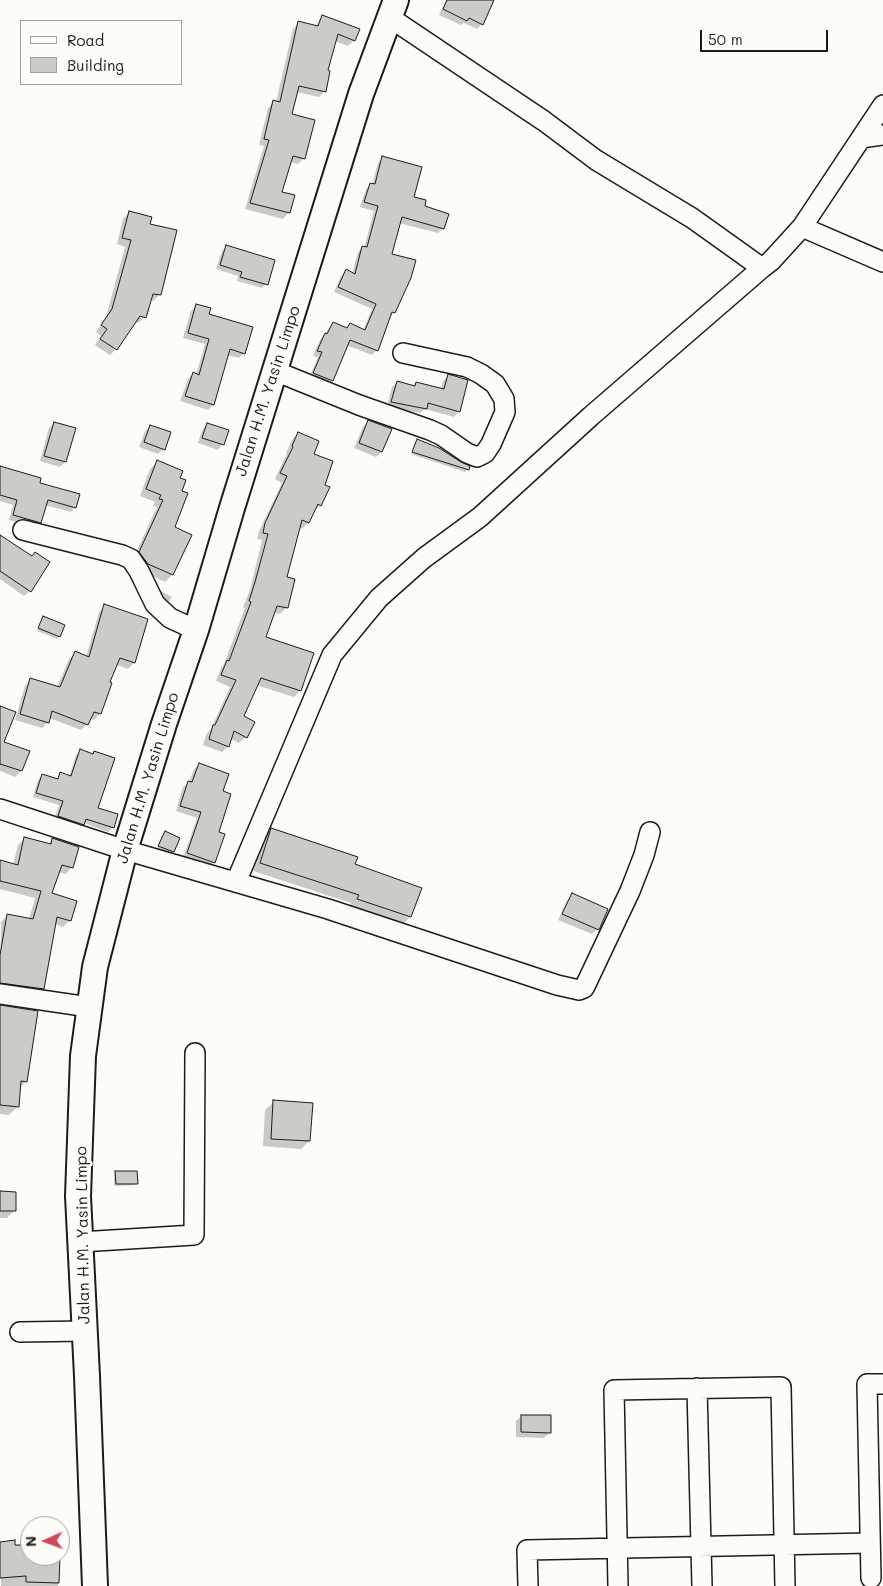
<!DOCTYPE html>
<html>
<head>
<meta charset="utf-8">
<style>
  body { margin:0 }
  #map { position:relative; width:883px; height:1586px; overflow:hidden; background:#fdfcf7; font-family:Mali,sans-serif }
  canvas { display:block }
  .legend { position:absolute; left:20px; top:20px; width:162px; height:65px; box-sizing:border-box; background:#fdfcf7; border:1px solid #a3a29f; margin:0; padding:6px 9px; list-style:none; font-size:15px; color:#1c1c1c }
  .legend li { display:flex; align-items:center; gap:10px; height:25px }
  .legend b { width:25px; border:1px solid #a3a29f }
  .north { position:absolute; left:20px; top:1516px; width:50px; height:50px; box-sizing:border-box; background:#fdfcf7; border:1px solid #a3a29f; border-radius:50%; rotate:268deg; font-size:14px; font-weight:700; line-height:20px; text-align:center; color:#1c1c1c }
  .north::after { content:''; display:block; margin:auto; width:18px; height:22px; background:#d1495b; clip-path:polygon(50% 0,100% 100%,50% 72%,0 100%) }
  .scale { position:absolute; left:700px; top:30px; width:128px; height:22px; box-sizing:border-box; border:2px solid #1c1c1c; border-top:0; padding-left:6px; font-size:15px; line-height:18px; white-space:nowrap; color:#1c1c1c; -webkit-text-stroke:4px #fdfcf7; paint-order:stroke }
</style>
</head>
<body>
<div id="map">
<canvas width="883" height="1586"></canvas>
<ul class="legend">
<li><b style="height:6px;background:#fdfcf7"></b>Road</li>
<li><b style="height:14px;background:#cccbc8"></b>Building</li>
</ul>
<div class="north">N</div>
<div class="scale">50 m</div>
</div>
<script>
const c = document.querySelector('canvas').getContext('2d');
c.lineJoin = 'round';
function paint(path, color) { c.fillStyle = color; c.fill(path, 'evenodd'); }
const shape = rows => new Path2D(rows.map(r => 'M' + r).join(''));
function trace(path, color, width, dash) { c.strokeStyle = color; c.lineWidth = width; c.lineCap = dash ? 'butt' : 'round'; c.setLineDash(dash || []); c.stroke(path); }
function drawText(font, color, halo, rows, align = 'center') {
  c.font = font + ' Mali,sans-serif'; c.lineWidth = 5; c.setLineDash([]); c.textBaseline = 'middle'; c.strokeStyle = halo; c.fillStyle = color; for (const [text, x, y, turn = 0] of rows) {
    c.save(); c.translate(x, y); c.rotate((+turn || 0) * Math.PI / 180); c.textAlign = isNaN(turn) ? turn : align; if (halo) c.strokeText(text, 0, 0); c.fillText(text, 0, 0); c.restore();
  }
}
paint(shape([
  [446,0,493,0,482,24,477,29,464,23,461,25,439,15],
  [322,17,354,40,348,46,335,41,327,71,325,91,319,97,296,92,290,115,304,158,298,164,290,162,281,193,289,212,283,219,245,209,264,146,259,145,268,108,274,102,276,102,293,29,299,22,315,27],
  [383,158,412,198,443,228,438,233,399,223,391,255,394,312,389,317,377,350,372,355,346,345,332,380,327,385,309,378,318,357,313,356,320,340,333,323,345,329,350,324,363,330,372,309,334,292,341,276,346,271,352,274,358,252,363,247,364,248,374,211,360,207,366,189,372,185,378,163],
  [129,213,149,225,160,294,153,301,150,300,145,317,138,323,134,322,116,349,110,355,95,345,101,336,96,332,106,317,125,247,117,244,123,219],
  [226,246,266,284,262,288,237,281,238,276,216,269,222,251],
  [196,306,244,353,239,358,227,355,213,405,208,410,180,401,188,379,193,374,196,375,205,344,183,338,191,311],
  [448,376,459,411,454,417,425,409,420,413,387,407,392,387,397,382,414,387,416,384,441,390,443,381],
  [368,421,381,452,376,457,354,448,363,427],
  [54,423,65,462,60,467,40,461,49,428],
  [207,425,223,444,218,450,198,443,202,430],
  [150,426,164,449,158,454,139,447,145,431],
  [298,433,312,455,323,485,328,488,320,505,313,512,308,522,302,529,299,527,286,578,293,580,286,608,280,614,273,612,264,638,300,691,294,697,256,685,242,717,246,737,239,743,231,739,228,746,222,752,203,745,207,733,211,729,230,687,216,681,221,668,224,664,245,608,243,607,250,590,262,540,257,539,259,531,282,483,275,479,287,453,286,453,292,440],
  [417,441,468,467,467,470,465,472,411,454],
  [157,462,178,479,173,528,190,535,172,575,165,582,141,570,133,559,157,507,153,506,155,502,140,496,150,469],
  [0,466,38,484,75,507,71,512,45,505,40,522,36,527,9,520,13,505,0,501],
  [0,536,31,557,30,591,24,596,0,579],
  [161,591,172,597,167,604,162,599,159,593],
  [105,606,134,663,128,669,117,665,109,683,111,683,100,714,94,720,90,718,87,724,81,730,49,718,48,722,42,728,15,720,25,686,31,680,57,687,69,659,75,653,86,657,99,612],
  [43,618,59,637,57,639,37,631],
  [0,707,3,743,21,771,15,777,0,771],
  [81,751,92,755,95,752,96,809,113,827,108,832,84,823,79,828,54,820,59,805,33,797,38,780,42,776,56,780,60,774,69,777,76,755],
  [199,764,221,792,214,862,209,867,183,858,197,818,176,811,183,787,189,782,194,769],
  [272,829,354,865,420,889,410,917,402,925,350,907,351,903,253,871,263,838],
  [165,833,178,838,171,854,157,848],
  [25,838,48,844,53,839,72,867,66,874,58,872,51,894,70,920,63,927,55,924,43,988,36,995,0,990,1,922,8,915,29,919,35,898,0,889,0,862,13,865,18,845],
  [572,895,598,929,592,934,558,920,567,900],
  [0,1007,26,1081,19,1088,18,1106,9,1115,0,1114],
  [274,1102,309,1141,301,1149,263,1146,265,1110],
  [116,1172,136,1183,134,1185,114,1186,114,1174],
  [0,1193,15,1210,7,1218,0,1218],
  [522,1416,550,1432,544,1438,516,1437,516,1421],
  [0,1543,14,1546,30,1546,30,1556,59,1556,58,1586,1,1586]
]), '#0003');
const building = shape([
  [447,0,494,0,483,25,469,18,467,21,443,9,447,0],
  [322,15,360,29,355,41,338,34,328,70,330,71,326,92,299,86,292,114,315,120,305,159,293,156,282,192,295,195,290,213,250,203,269,140,264,139,273,100,280,102,298,21,318,26,322,15],
  [382,156,422,167,414,197,426,200,425,206,449,214,444,229,402,217,392,254,416,260,411,278,395,313,392,312,378,351,350,340,333,381,313,373,322,352,317,351,325,333,327,334,333,322,347,328,350,323,365,330,376,304,338,287,346,269,355,274,362,246,367,247,378,206,364,202,370,183,375,184,382,156],
  [129,211,152,217,150,224,177,230,161,295,153,294,146,318,140,316,117,350,100,339,107,329,101,325,112,309,131,240,122,238,129,211],
  [226,245,275,260,268,285,240,277,242,272,220,265,226,245],
  [196,304,211,308,209,314,253,327,245,354,230,349,214,405,185,396,193,372,199,375,209,339,188,333,196,304],
  [448,374,468,380,460,412,428,403,427,409,391,402,397,381,415,386,416,382,444,389,448,374],
  [368,420,392,429,382,452,359,443,368,420],
  [54,422,76,428,66,462,44,456,54,422],
  [207,423,229,430,224,445,202,438,207,423],
  [150,425,171,432,165,450,144,442,150,425],
  [298,432,319,441,314,454,333,461,325,485,330,487,321,506,318,504,309,523,302,520,287,577,295,579,288,608,277,606,266,637,314,653,301,691,261,678,244,716,255,722,247,738,234,731,229,747,209,739,213,725,215,725,236,680,221,675,227,660,229,661,251,602,249,601,255,582,268,534,263,533,265,523,287,476,280,473,293,447,292,446,298,432],
  [417,439,439,448,461,462,470,466,469,470,412,452,417,439],
  [157,460,183,471,180,478,186,480,182,491,188,493,175,527,192,535,173,575,148,564,139,552,163,500,159,499,161,495,146,489,157,460],
  [0,466,41,478,40,483,80,494,76,508,48,500,41,523,13,515,17,500,0,495,0,466],
  [0,535,32,556,35,552,50,562,31,592,0,571,0,535],
  [104,604,148,619,135,663,120,658,110,682,112,683,101,714,94,712,88,725,52,711,49,723,20,714,30,678,60,687,75,651,89,657,104,604],
  [43,616,65,625,60,637,38,628,43,616],
  [0,706,16,712,4,742,30,751,22,771,0,764,0,706],
  [80,749,93,754,94,751,115,758,98,808,118,814,114,828,86,819,84,825,58,816,63,801,36,793,42,774,58,779,60,772,71,776,80,749],
  [199,763,229,774,223,791,231,794,219,832,225,834,215,863,187,853,201,812,180,806,188,781,192,782,199,763],
  [271,828,358,857,355,864,422,888,411,917,357,899,359,895,260,863,271,828],
  [165,831,180,838,174,852,158,846,165,831],
  [24,837,51,844,52,838,79,847,73,868,62,865,52,893,77,901,71,921,57,917,44,989,0,983,0,955,7,914,33,919,41,891,0,881,0,860,18,865,24,837],
  [572,893,608,909,599,930,562,914,572,893],
  [0,1005,38,1011,27,1082,21,1081,19,1107,0,1105,0,1005],
  [273,1100,313,1103,310,1141,271,1139,273,1100],
  [115,1171,137,1171,138,1184,116,1184,115,1171],
  [0,1191,16,1192,16,1211,0,1211,0,1191],
  [521,1415,551,1415,551,1433,521,1432,521,1415],
  [15,1540,15,1545,30,1545,30,1556,60,1556,59,1583,26,1582,26,1576,0,1578,0,1542,15,1540]
]);
paint(building, '#cccbc8');
trace(building, '#1c1c1c', 1);
const minor = shape([
  [389,17,544,121,596,160,692,218,762,268,771,261,802,227,883,105],
  [861,138,883,135],
  [802,227,883,262],
  [275,371,359,405,430,430,441,435,467,453,477,457,485,453,491,444,505,412,504,399,495,384,481,374,467,367,403,353],
  [23,530,122,555,131,559,139,571,155,604,170,618,196,630],
  [0,809,125,850,328,909,557,985,579,990,584,988,587,982,630,891,644,855,650,832],
  [236,882,332,655,379,598,424,558,480,517,591,416,762,268],
  [0,994,89,1007],
  [80,1242,194,1235,195,1053],
  [20,1332,85,1331],
  [697,1388,702,1586],
  [871,1578,867,1384,883,1384],
  [528,1586,527,1550,870,1543],
  [618,1586,614,1390,781,1387,785,1586]
]);
const major = shape([
  [95,1586,87,1376,78,1196,83,1056,95,967,125,850,164,724,196,630,232,508,361,94,396,0]
]);
trace(minor, '#1c1c1c', 22);
trace(major, '#1c1c1c', 28);
trace(minor, '#fdfcf7', 19);
trace(major, '#fdfcf7', 24);
drawText('16px', '#1c1c1c', '#fdfcf7', [
  ["Jalan H.M. Yasin Limpo",268,391,-72],
  ["Jalan H.M. Yasin Limpo",148,778,-73],
  ["Jalan H.M. Yasin Limpo",83,1235,-91]
]);
</script>
</body>
</html>
